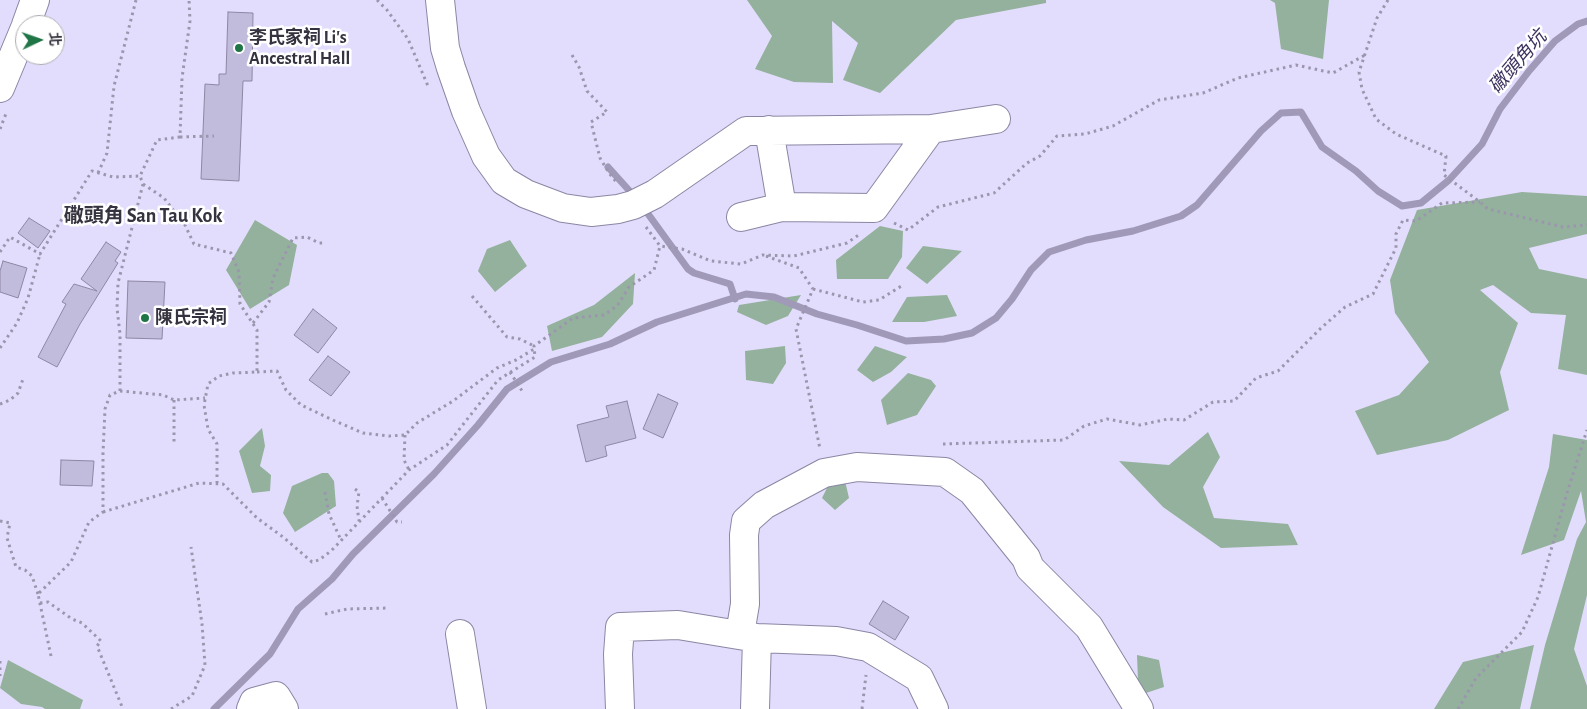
<!DOCTYPE html>
<html>
<head>
<meta charset="utf-8">
<style>
  body { margin:0 }
  #map { position:relative; width:1587px; height:709px; overflow:hidden; background:#e3ddfd; font-family:"Alegreya Sans","Noto Sans TC",sans-serif }
  canvas { display:block }
  .north { position:absolute; left:15px; top:15px; width:50px; height:50px; box-sizing:border-box; background:#fff; border:1px solid #aeadb2; border-radius:50%; rotate:87deg; font-size:14px; font-weight:700; line-height:20px; text-align:center; color:#35333f }
  .north::after { content:''; display:block; margin:auto; width:18px; height:22px; background:#207547; clip-path:polygon(50% 0,100% 100%,50% 72%,0 100%) }
</style>
</head>
<body>
<div id="map">
<canvas width="1587" height="709"></canvas>
<div class="north">北</div>
</div>
<script>
const c = document.querySelector('canvas').getContext('2d');
c.lineJoin = 'round';
function paint(path, color) { c.fillStyle = color; c.fill(path, 'evenodd'); }
const shape = rows => new Path2D(rows.map(r => 'M' + r).join(''));
function trace(path, color, width, dash) { c.strokeStyle = color; c.lineWidth = width; c.lineCap = dash ? 'butt' : 'round'; c.setLineDash(dash || []); c.stroke(path); }
function drawText(font, color, halo, rows, align = 'center') {
  c.font = font + ' "Alegreya Sans","Noto Sans TC",sans-serif'; c.lineWidth = 5; c.setLineDash([]); c.textBaseline = 'middle'; c.strokeStyle = halo; c.fillStyle = color; for (const [text, x, y, turn = 0] of rows) {
    c.save(); c.translate(x, y); c.rotate((+turn || 0) * Math.PI / 180); c.textAlign = isNaN(turn) ? turn : align; if (halo) c.strokeText(text, 0, 0); c.fillText(text, 0, 0); c.restore();
  }
}
paint(shape([
  [747,0,1046,0,1046,3,956,20,880,93,843,80,858,43,832,21,833,83,794,82,755,69,772,36],
  [1270,0,1329,0,1323,59,1281,49,1275,3],
  [1522,192,1587,196,1587,234,1529,248,1539,269,1587,279,1587,375,1558,369,1566,315,1531,313,1493,285,1480,290,1518,323,1500,372,1509,410,1448,440,1377,455,1355,411,1399,395,1429,362,1395,313,1390,280,1417,210],
  [255,220,297,245,289,285,250,309,226,270],
  [880,226,903,231,902,257,888,279,837,279,836,260],
  [510,240,527,266,495,292,478,271,487,249],
  [923,246,962,251,927,284,906,268],
  [635,273,633,304,602,337,552,351,547,326,594,305],
  [801,295,788,316,766,325,737,312,739,305],
  [947,295,957,316,924,322,892,322,907,297],
  [785,346,786,363,773,384,746,380,745,351],
  [875,346,907,357,891,372,873,382,857,370],
  [908,373,931,380,936,386,917,415,887,425,881,400],
  [262,428,265,446,260,466,271,475,270,491,252,493,239,451],
  [1208,432,1220,457,1203,487,1214,518,1288,524,1298,545,1221,548,1163,507,1119,461,1169,465],
  [1553,434,1587,440,1587,595,1574,649,1587,686,1587,709,1530,709,1545,645,1577,539,1586,522,1581,491,1564,540,1521,555,1549,467],
  [322,473,328,473,334,481,336,506,295,532,283,513,292,486],
  [845,481,849,498,835,510,822,498,830,482],
  [1534,645,1520,709,1434,709,1463,662],
  [1137,655,1159,660,1164,687,1143,694,1138,681],
  [8,660,83,700,80,709,45,709,42,707,21,704,0,688]
]), '#93b19c');
trace(shape([
  [608,167,635,197],
  [643,207,688,269,694,273,730,284,735,299],
  [214,709,270,654,298,609,332,579,353,554,434,474,478,425,507,389,551,362,610,344,657,322,746,294,774,297,817,314,857,325,906,341,944,339,972,333,996,318,1012,299,1031,270,1049,252,1086,240,1133,231,1181,216,1197,205,1261,131,1281,113,1301,112,1322,147,1356,171,1378,191,1402,206,1421,203,1449,180,1482,144,1500,109,1529,71,1555,41,1578,24,1587,21]
]), '#a09ab8', 7);
const building = shape([
  [228,12,253,13,252,81,243,81,239,181,201,179,205,84,219,85,219,74,226,74,228,12],
  [29,218,50,231,38,248,18,233,29,218],
  [106,242,121,252,115,261,118,263,80,324,57,367,38,357,66,304,62,302,74,284,97,291,81,279,106,242],
  [3,261,27,268,18,298,0,292,0,271,3,261],
  [128,281,165,282,162,339,126,338,128,281],
  [313,309,337,328,318,353,294,335,313,309],
  [328,356,350,372,331,396,309,380,328,356],
  [658,394,678,403,663,438,643,429,658,394],
  [627,401,636,438,605,446,607,456,586,462,577,425,609,417,606,406,627,401],
  [61,460,94,461,92,486,60,485,61,460],
  [883,601,909,617,895,640,869,624,883,601]
]);
paint(building, '#c2bcdc');
trace(building, '#8d87a4', 1);
const minor = shape([
  [440,0,445,48,451,68,466,111,486,156,504,181,526,194,563,208,591,212,618,209,633,205,655,194,746,131,931,129,996,119],
  [26,25,35,0],
  [0,88,25,28],
  [769,130,782,207],
  [741,217,782,207,874,208,931,129],
  [460,634,472,709],
  [740,634,745,604,744,535,746,521,764,505,824,473,857,467,945,472,972,491,1026,558,1030,568,1089,627,1139,709],
  [251,709,254,702,276,696,284,709],
  [620,709,618,654,620,627,678,625,757,638,836,641,868,647,919,678,934,709],
  [755,709,757,638]
]);
trace(minor, '#8b86a3', 30);
trace(shape([
  [377,0,387,10,408,39,428,86],
  [1388,0,1377,18,1359,72,1362,89,1376,119,1396,134,1446,156,1444,175,1480,202,1488,209,1563,227,1587,225],
  [572,55,579,67,587,91,607,112,591,122,600,158,609,173,618,184],
  [0,129,7,111],
  [180,137,214,136],
  [98,173,107,153,114,86,136,0],
  [143,184,164,198,185,225,194,244,231,253,239,272,240,304,257,330,257,372,233,373,219,376,208,384,204,405,208,429,217,444,217,483],
  [894,223,908,230,938,207,994,193,1027,163,1040,156,1057,136,1085,134,1113,126,1159,100,1203,93,1238,78,1296,65,1333,73,1365,55],
  [646,227,660,246,682,249,711,261,741,264,763,255,794,256,847,243,860,234],
  [0,252,10,237,40,254,92,171,113,177,140,176],
  [766,256,799,268,813,289,796,329,820,449],
  [813,289,863,302,879,300,903,285],
  [472,296,507,337,520,339,534,346],
  [253,323,269,302,273,278,293,238,307,237,319,243,325,243],
  [0,348,17,323,28,298,40,254],
  [257,372,277,371,286,390,301,405,335,421,363,433,389,436,405,435,417,423,453,401,497,368,516,360,534,349],
  [510,372,524,394],
  [120,391,163,395,174,400,205,398],
  [174,400,174,442],
  [0,404,10,400,18,393,23,379],
  [405,435,404,460,409,470],
  [943,444,1064,440,1084,426,1107,419,1140,425,1168,419,1184,420,1213,402,1234,401,1256,378,1278,371,1320,329,1345,307,1373,294,1396,248,1396,234,1403,220,1416,221,1442,203,1480,202],
  [355,489,359,492,357,506,359,521],
  [325,492,329,514,341,540],
  [382,498,397,522,402,522],
  [103,512,199,483,223,484,257,518,283,537,312,562,319,560,331,551,409,470,447,445,498,380,535,357,534,346,573,318,604,315,617,306,629,287,654,270,660,246],
  [0,521,10,523,7,538,16,567,25,570,32,576,38,594],
  [40,603,48,602,72,619,82,623,101,641,97,646,123,709],
  [325,614,347,609,389,608],
  [51,656,38,594,71,562,89,522,103,512,103,453,105,409,110,395,120,391,120,334,117,308,118,283,143,184,140,176,157,140,180,137,182,78,190,21,189,0],
  [0,661,0,676],
  [171,709,192,696,205,665,202,624,191,547],
  [862,709,866,675],
  [1458,709,1476,678,1522,632,1538,597,1566,496,1587,430]
]), '#9b96ae', 3, [2.5, 4]);
trace(minor, '#fff', 28);
for (const [x, y, r, color] of [
  [239,48,5,"#207547"],
  [145,318,5,"#207547"]
]) { const dot = new Path2D(); dot.arc(x, y, r, 0, 2 * Math.PI); c.fillStyle = color; c.fill(dot); trace(dot, '#fff', 2); }
drawText('bold 18px', '#35333f', '#fff', [
  ["李氏家祠 Li's",249,38],
  ["Ancestral Hall",249,59],
  ["陳氏宗祠",155,318]
], 'left');
drawText('italic 19px', '#3c315d', '#fff', [
  ["䃟頭角坑",1518,62,-49]
]);
drawText('bold 20px', '#35333f', '#fff', [
  ["䃟頭角 San Tau Kok",143,216]
]);
</script>
</body>
</html>
